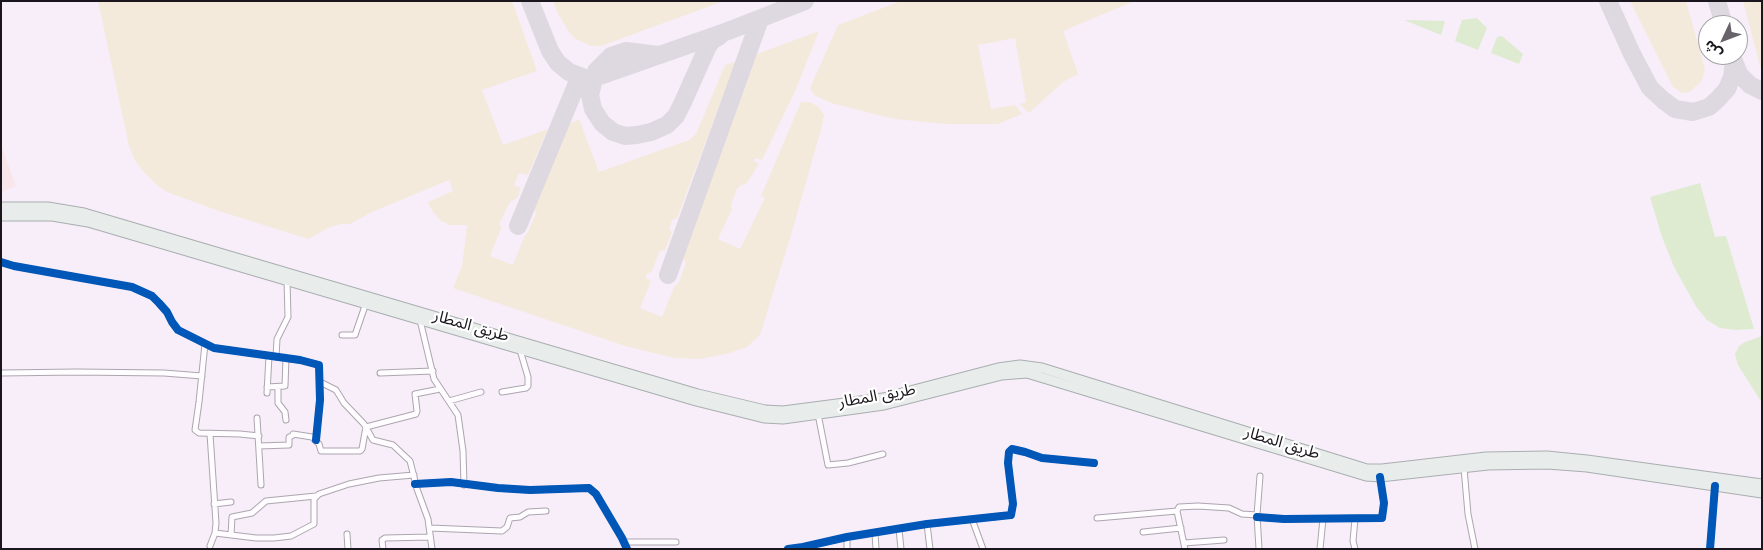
<!DOCTYPE html>
<html>
<head>
<meta charset="utf-8">
<style>
  body { margin:0 }
  #map { position:relative; width:1763px; height:550px; overflow:hidden; background:#f7eefa; font-family:Montserrat,"Noto Sans Arabic",sans-serif }
  canvas { display:block }
  .frame { position:absolute; inset:0; border:2px solid #1b161d; pointer-events:none }
  .north { position:absolute; left:1698px; top:15px; width:50px; height:50px; box-sizing:border-box; background:#fff; border:1px solid #a4a2a5; border-radius:50%; rotate:227deg; font-size:14px; font-weight:700; line-height:20px; text-align:center; color:#1b161d }
  .north::after { content:''; display:block; margin:auto; width:18px; height:22px; background:#68626a; clip-path:polygon(50% 0,100% 100%,50% 72%,0 100%) }
</style>
</head>
<body>
<div id="map">
<canvas width="1763" height="550"></canvas>
<div class="frame"></div>
<div class="north">ش</div>
</div>
<script>
const c = document.querySelector('canvas').getContext('2d');
c.lineJoin = 'round';
function paint(path, color) { c.fillStyle = color; c.fill(path, 'evenodd'); }
const shape = rows => new Path2D(rows.map(r => 'M' + r).join(''));
function trace(path, color, width, dash) { c.strokeStyle = color; c.lineWidth = width; c.lineCap = dash ? 'butt' : 'round'; c.setLineDash(dash || []); c.stroke(path); }
function drawText(font, color, halo, rows, align = 'center') {
  c.font = font + ' Montserrat,"Noto Sans Arabic",sans-serif'; c.lineWidth = 4.5; c.setLineDash([]); c.textBaseline = 'middle'; c.strokeStyle = halo; c.fillStyle = color; for (const [text, x, y, turn = 0] of rows) {
    c.save(); c.translate(x, y); c.rotate((+turn || 0) * Math.PI / 180); c.textAlign = isNaN(turn) ? turn : align; if (halo) c.strokeText(text, 0, 0); c.fillText(text, 0, 0); c.restore();
  }
}
paint(shape([
  [1,145,16,186,1,192]
]), '#f9e6ea');
paint(shape([
  [1477,18,1487,28,1478,50,1455,41,1462,20],
  [1404,20,1445,21,1441,35],
  [1502,36,1523,54,1519,64,1491,53,1497,37],
  [1700,183,1715,237,1726,236,1754,329,1736,330,1720,328,1707,320,1697,308,1674,267,1662,237,1650,197],
  [1762,336,1762,403,1738,365,1735,354,1739,346,1745,342]
]), '#deebd1');
paint(shape([
  [98,1,512,1,537,71,482,90,503,145,548,129,528,175,519,173,514,185,521,188,517,198,510,202,499,224,502,226,490,256,513,265,525,235,527,234,535,216,536,212,532,210,569,124,579,119,599,172,689,140,696,134,725,65,736,62,677,218,672,220,669,230,672,232,665,250,660,251,652,271,646,275,646,278,651,281,640,308,662,317,674,287,679,282,686,262,682,258,684,253,757,54,819,31,796,89,762,160,755,158,754,161,759,164,746,184,741,185,737,189,731,205,732,209,718,239,740,249,765,198,761,196,801,102,809,102,819,107,824,115,822,126,791,235,760,335,747,347,726,354,699,359,674,358,625,346,453,288,462,266,467,225,450,225,441,221,433,212,428,202,453,191,449,180,372,212,350,224,341,224,330,227,308,239,219,211,167,192,158,186,143,171,134,159,129,146],
  [553,1,724,1,601,46,591,46,576,39,569,32,557,12],
  [901,1,1135,1,1063,31,1078,74,1063,82,1029,113,1020,104,1026,102,1015,38,978,45,991,109,1015,105,1022,114,998,124,948,124,894,119,831,103,814,95,810,88,838,25],
  [1630,1,1686,1,1705,69,1702,80,1690,92,1682,93,1673,87],
  [1743,1,1762,1,1762,68,1760,66]
]), '#f4eadb');
trace(shape([
  [530,1,550,51,558,63,569,72,585,78,594,78,728,31,805,1],
  [1608,1,1632,54,1650,88,1663,100,1675,109,1693,112,1709,107,1717,100,1727,89,1732,77,1734,61,1732,55],
  [1717,1,1724,25],
  [658,55,626,51,611,56,596,71,590,95,593,109,602,123,613,132,625,136,637,135,651,132,667,125,676,116,683,102,708,46,713,40,720,36],
  [1734,61,1739,74,1750,85,1762,91],
  [518,226,580,76],
  [668,275,760,19]
]), '#ded9e0', 18);
const minor = shape([
  [1,262,14,266,132,287,152,296,159,303,167,312,172,322,178,330,214,348,300,360,319,365,320,400,316,440],
  [420,320,434,379,458,415,463,451,464,485],
  [342,335,355,335,366,303],
  [205,344,199,402,195,430,199,433,240,434,259,436],
  [276,357,277,339,288,317,287,280],
  [1,373,77,372,164,373,202,376],
  [380,373,433,371],
  [320,382,336,390,344,403,364,424,373,440,393,445,410,461,417,489,428,519,432,549],
  [267,387,285,386,286,358],
  [278,387,278,403,285,412,286,420],
  [502,392,526,388,528,386,528,377,520,350],
  [267,393,269,356],
  [449,401,481,392],
  [818,414,828,465,848,463,883,454],
  [257,418,261,485],
  [259,446,289,445,289,437,292,436,293,434,312,437,319,444,321,451,360,451,362,449,366,427,416,414,417,411,415,394,440,389],
  [1464,468,1468,514,1475,549],
  [415,484,451,482,498,488,530,490,589,488,596,494,622,538,627,549],
  [214,504,231,502],
  [1257,517,1284,519,1382,518,1384,503,1380,477],
  [1097,518,1177,511],
  [972,519,983,549],
  [927,524,930,549],
  [430,528,502,531,507,527,510,518,520,517,528,512,546,511],
  [899,529,901,549],
  [1143,532,1181,528],
  [215,533,256,538,274,538,291,536,314,524,314,499,319,494,349,484,379,478,414,475],
  [875,533,876,549],
  [347,534,348,549],
  [231,535,232,517,252,513,266,501,316,496],
  [847,537,847,549],
  [624,542,676,542],
  [1184,543,1224,540],
  [210,546,215,533,216,523,210,434],
  [383,549,382,540,385,538,430,537],
  [788,549,803,547,847,537,927,524,1011,515,1013,504,1008,463,1009,452,1012,449,1025,452,1042,458,1094,463],
  [1185,549,1177,511,1179,507,1198,506,1229,508,1242,514,1257,515],
  [1259,549,1257,515,1260,476],
  [1320,549,1323,519],
  [1355,549,1353,541,1355,519],
  [1710,549,1715,486]
]);
const primary = shape([
  [1,207,48,207,84,213,698,394,765,410,783,411,883,398,998,368,1020,365,1042,368,1367,469,1382,469,1486,457,1547,456,1587,460,1762,484],
  [1,216,52,216,88,222,696,401,764,418,783,419,884,405,1002,375,1027,373,1366,476,1380,477,1488,465,1547,464,1587,467,1762,493]
]);
trace(minor, '#aca6ae', 7);
trace(primary, '#a9aeaf', 11);
trace(minor, '#fefcfe', 5);
trace(primary, '#e8eceb', 9);
trace(shape([
  [1,262,14,266,132,287,152,296,159,303,167,312,172,322,178,330,214,348,300,360,319,365,320,400,316,440],
  [415,484,451,482,498,488,530,490,589,488,596,494,622,538,627,549],
  [1257,517,1284,519,1382,518,1384,503,1380,477],
  [788,549,803,547,847,537,927,524,1011,515,1013,504,1008,463,1009,452,1012,449,1025,452,1042,458,1094,463],
  [1710,549,1715,486]
]), '#0057b8', 8);
drawText('16px', '#1b161d', '#fff', [
  ["طريق المطار",471,326,16],
  ["طريق المطار",877,396,-10],
  ["طريق المطار",1282,443,17]
]);
</script>
</body>
</html>
